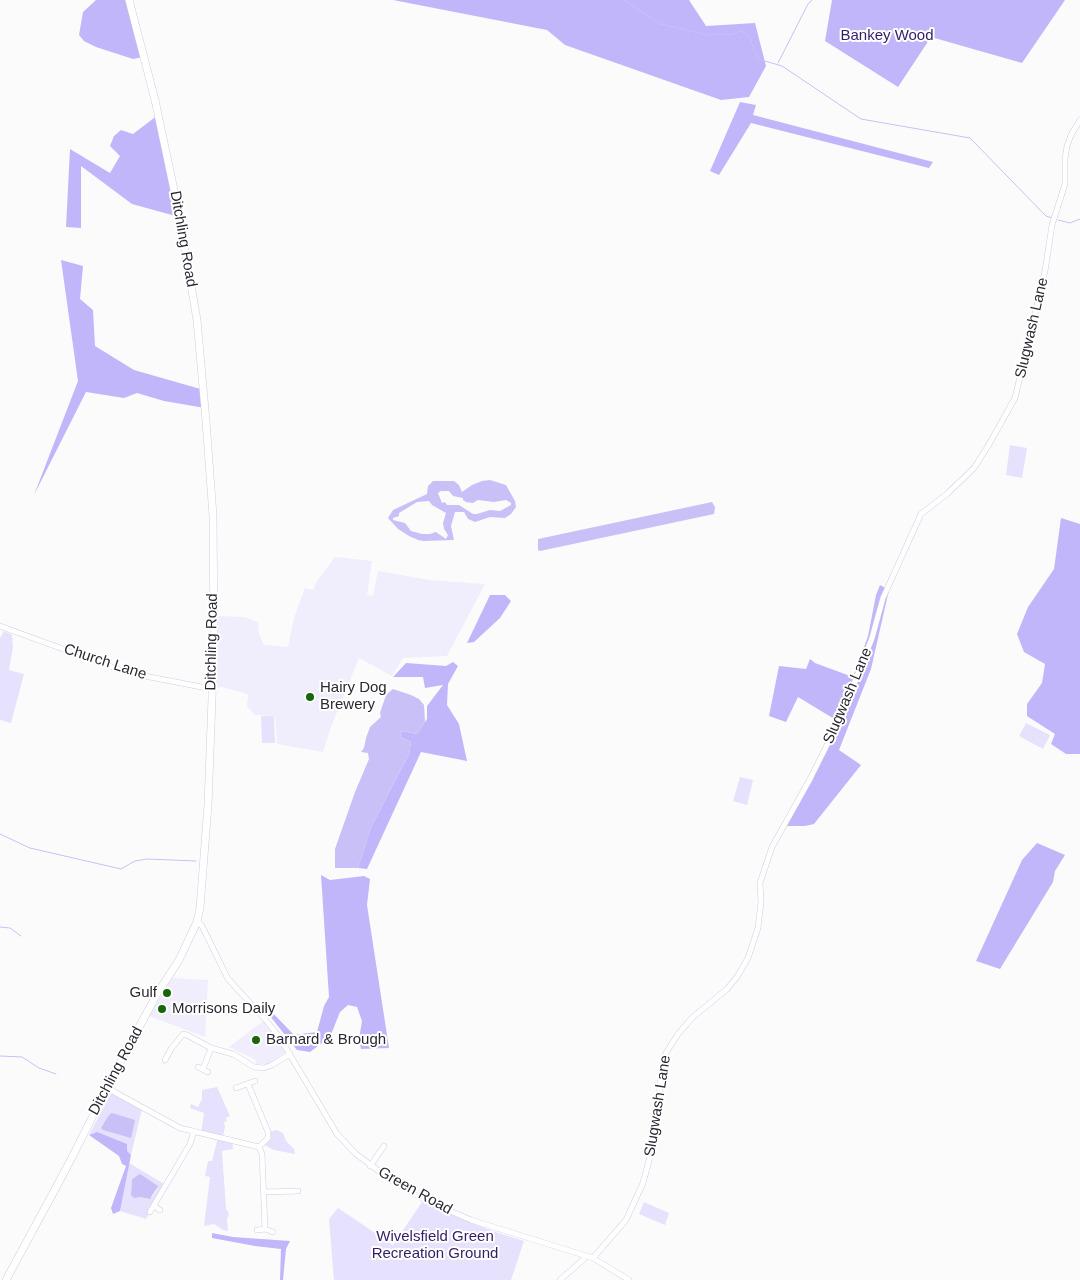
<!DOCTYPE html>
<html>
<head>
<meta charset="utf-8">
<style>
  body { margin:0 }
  canvas { display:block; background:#fbfbfb }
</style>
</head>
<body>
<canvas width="1080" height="1280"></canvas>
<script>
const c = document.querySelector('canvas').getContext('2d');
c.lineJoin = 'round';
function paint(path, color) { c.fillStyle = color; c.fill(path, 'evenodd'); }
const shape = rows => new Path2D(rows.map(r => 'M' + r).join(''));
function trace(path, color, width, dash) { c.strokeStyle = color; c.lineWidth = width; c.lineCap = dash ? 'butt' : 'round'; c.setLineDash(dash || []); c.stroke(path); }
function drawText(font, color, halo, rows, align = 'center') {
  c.font = font + ' Arial,sans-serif'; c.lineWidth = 4; c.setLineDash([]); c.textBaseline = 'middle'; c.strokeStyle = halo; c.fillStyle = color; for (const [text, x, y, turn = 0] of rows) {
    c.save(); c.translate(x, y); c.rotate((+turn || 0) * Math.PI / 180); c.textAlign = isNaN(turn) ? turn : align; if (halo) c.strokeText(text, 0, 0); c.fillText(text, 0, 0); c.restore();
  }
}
paint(shape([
  [335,557,372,561,367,595,373,596,378,571,429,580,485,584,447,656,403,658,392,676,359,658,331,727,323,752,277,744,275,716,255,715,247,706,248,695,244,693,222,687,212,689,218,616,244,617,258,622,259,634,264,645,288,647,294,618,305,588,313,590,317,581],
  [172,978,208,980,205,1037,149,1016],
  [263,1021,286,1052,269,1064,257,1064,255,1063,256,1060,229,1047]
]), '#f0eefc');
paint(shape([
  [1010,445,1027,448,1022,478,1006,475],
  [4,631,12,635,13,647,9,670,24,674,11,723,0,720,0,638],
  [261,716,274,716,275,743,262,743],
  [1026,723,1050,735,1043,749,1019,736],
  [740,777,753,780,747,805,733,801],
  [217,1087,230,1116,226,1118,227,1121,224,1122,225,1126,223,1137,232,1140,233,1149,222,1151,226,1209,229,1213,227,1220,228,1231,223,1230,214,1224,204,1226,210,1177,205,1176,208,1161,212,1161,218,1137,201,1133,204,1113,190,1108,191,1104,198,1107,202,1099,202,1090],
  [112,1091,142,1109,131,1155,97,1132,89,1135],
  [277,1130,283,1133,286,1141,294,1149,295,1154,274,1150,263,1144,268,1132],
  [129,1163,166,1185,146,1219,120,1211],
  [135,1177,157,1189,152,1197,148,1199,131,1195,132,1179],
  [422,1202,492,1231,524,1241,511,1280,334,1280,329,1219,338,1208,393,1245],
  [644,1202,669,1213,665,1225,639,1214]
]), '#e6e2fd');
paint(shape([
  [96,0,128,0,143,57,133,59,96,47,84,41,79,35,83,12],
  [393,0,689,0,706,26,755,23,766,66,749,97,721,100,565,45,547,30],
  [832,0,1065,0,1022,63,931,37,898,87,825,41],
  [740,102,756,105,753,115,933,162,929,168,751,123,719,175,710,171],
  [158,115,179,217,132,204,81,166,81,228,66,227,70,149,110,173,120,156,110,146,114,136,121,130,133,134],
  [61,260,83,266,80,299,93,310,95,346,134,370,204,390,205,408,164,401,137,393,124,398,86,392,34,495,78,381],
  [1061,518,1080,524,1080,754,1066,754,1051,744,1055,734,1027,716,1027,704,1042,683,1045,664,1024,652,1017,634,1028,607,1054,569],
  [880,585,889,590,871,669,839,750,861,765,814,824,805,826,787,826,784,825,810,779,836,720,798,697,786,722,769,716,779,666,806,669,810,659,815,663,853,677,868,636,876,595],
  [490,595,505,595,511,601,500,618,474,642,467,643],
  [453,662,458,666,448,684,447,705,459,724,467,761,421,752,367,869,358,868,371,827,409,754,411,742,400,737,402,731,417,734,427,719,427,706,443,685,425,688,423,677,393,677,406,663,446,666],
  [1037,843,1065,855,1055,871,1053,882,1000,969,976,961,1022,860],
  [321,875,330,880,364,876,370,879,367,905,389,1048,361,1049,359,1039,362,1021,357,1007,348,1005,340,1012,330,1037,310,1052,297,1050,266,1011,268,1008,294,1035,317,1032,324,1006,329,997],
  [97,1132,127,1144,127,1151,131,1155,120,1211,113,1214,111,1208,126,1166,122,1164,119,1156,89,1135],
  [212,1233,233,1237,290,1241,286,1249,283,1280,280,1280,281,1249,255,1246,212,1238]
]), '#c2b6fb');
paint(shape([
  [490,480,506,485,515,501,516,507,511,514,505,518,490,517,475,522,468,519,464,512,455,512,451,526,454,540,424,541,418,540,409,536,398,529,388,518,393,510,427,494,428,486,433,481,454,481,459,485,462,492,472,485,482,481],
  [441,491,449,491,453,496,463,498,463,500,466,502,473,503,478,500,494,502,506,500,511,503,511,505,500,511,490,510,477,514,473,514,459,505,447,505,445,502,442,503,438,493],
  [429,501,432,505,446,513,443,523,444,529,448,535,446,539,436,532,430,534,422,534,411,531,405,523,393,520,393,518,399,516,399,513,417,502],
  [712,502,715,507,714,514,540,551,538,550,538,539],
  [393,689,411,695,419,699,424,705,425,722,417,734,402,731,400,737,411,742,409,754,371,827,358,868,335,868,335,849,355,792,369,759,368,753,361,752,364,748,366,738,370,727,381,717,380,713,386,695],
  [112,1113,135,1120,131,1138,103,1130,101,1128,109,1115],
  [140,1174,158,1186,150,1199,139,1197,134,1198,131,1195,132,1179]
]), '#c8c0f7');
trace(shape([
  [624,0,661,24,707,35,732,34,741,31,749,36,758,59,782,66,861,119,970,138,1046,216,1052,218],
  [778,63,808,4,812,0],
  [1058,220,1070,223,1080,219],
  [0,834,30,848,121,869,135,861,147,859,196,861],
  [0,927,10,928,21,936],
  [0,1056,22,1057,39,1068,56,1074]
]), '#c8c0f7', 1);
const minor = shape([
  [0,626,129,673,212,689],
  [197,922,202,926,228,979,265,1019,280,1038,337,1134,356,1154,395,1183,423,1199,471,1220,593,1258,629,1280],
  [165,1060,171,1049,183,1034,187,1035,211,1048,233,1054,254,1067,264,1068,272,1065,290,1054],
  [198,1067,208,1072],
  [203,1069,211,1048],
  [248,1084,268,1132,268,1138,259,1147,262,1154,265,1229],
  [107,1088,180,1128,259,1147],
  [236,1088,255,1081],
  [370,1166,384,1146],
  [264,1192,298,1191],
  [154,1206,160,1210],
  [150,1212,190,1144,194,1131],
  [257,1230,265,1229,273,1232],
  [593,1258,626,1220,643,1183,656,1134,661,1075,666,1053,678,1034,693,1017,727,989,737,977,748,958,758,928,761,902,760,883,772,847,810,779,826,747,856,679,872,638,883,598,921,514,948,493,974,468,988,446,1015,398,1045,271,1052,225,1065,184,1065,159,1067,146,1071,135,1080,120],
  [560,1280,584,1259,585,1256]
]);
const major = shape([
  [6,1280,66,1169,124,1055,157,994,179,960,197,922,200,908,208,805,214,645,213,516,206,421,197,320,177,204,155,100,129,0]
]);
trace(minor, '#d0cce6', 6);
trace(major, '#d0cce6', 8);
trace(minor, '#fff', 5);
trace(major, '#fff', 7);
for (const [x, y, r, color] of [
  [310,697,5,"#166708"],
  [167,993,5,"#166708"],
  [162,1009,5,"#166708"],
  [256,1040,5,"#166708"]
]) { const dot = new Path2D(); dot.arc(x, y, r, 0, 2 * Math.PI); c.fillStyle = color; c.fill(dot); trace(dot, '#fff', 2); }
drawText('15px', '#341c68', '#fff', [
  ["Bankey Wood",887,36],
  ["Wivelsfield Green",435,1237],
  ["Recreation Ground",435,1254]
]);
drawText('15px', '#2a2933', '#fff', [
  ["Ditchling Road",183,239,80],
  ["Slugwash Lane",1032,328,-77],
  ["Ditchling Road",212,642,-89],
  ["Church Lane",105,662,18],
  ["Slugwash Lane",848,696,-67],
  ["Ditchling Road",116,1071,-62],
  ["Slugwash Lane",658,1106,-81],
  ["Green Road",415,1191,29]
]);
drawText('15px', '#2a2933', '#fff', [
  ["Hairy Dog",320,688],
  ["Brewery",320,705],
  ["Gulf",157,993,"right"],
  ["Morrisons Daily",172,1009],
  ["Barnard & Brough",266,1040]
], 'left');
</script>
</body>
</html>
